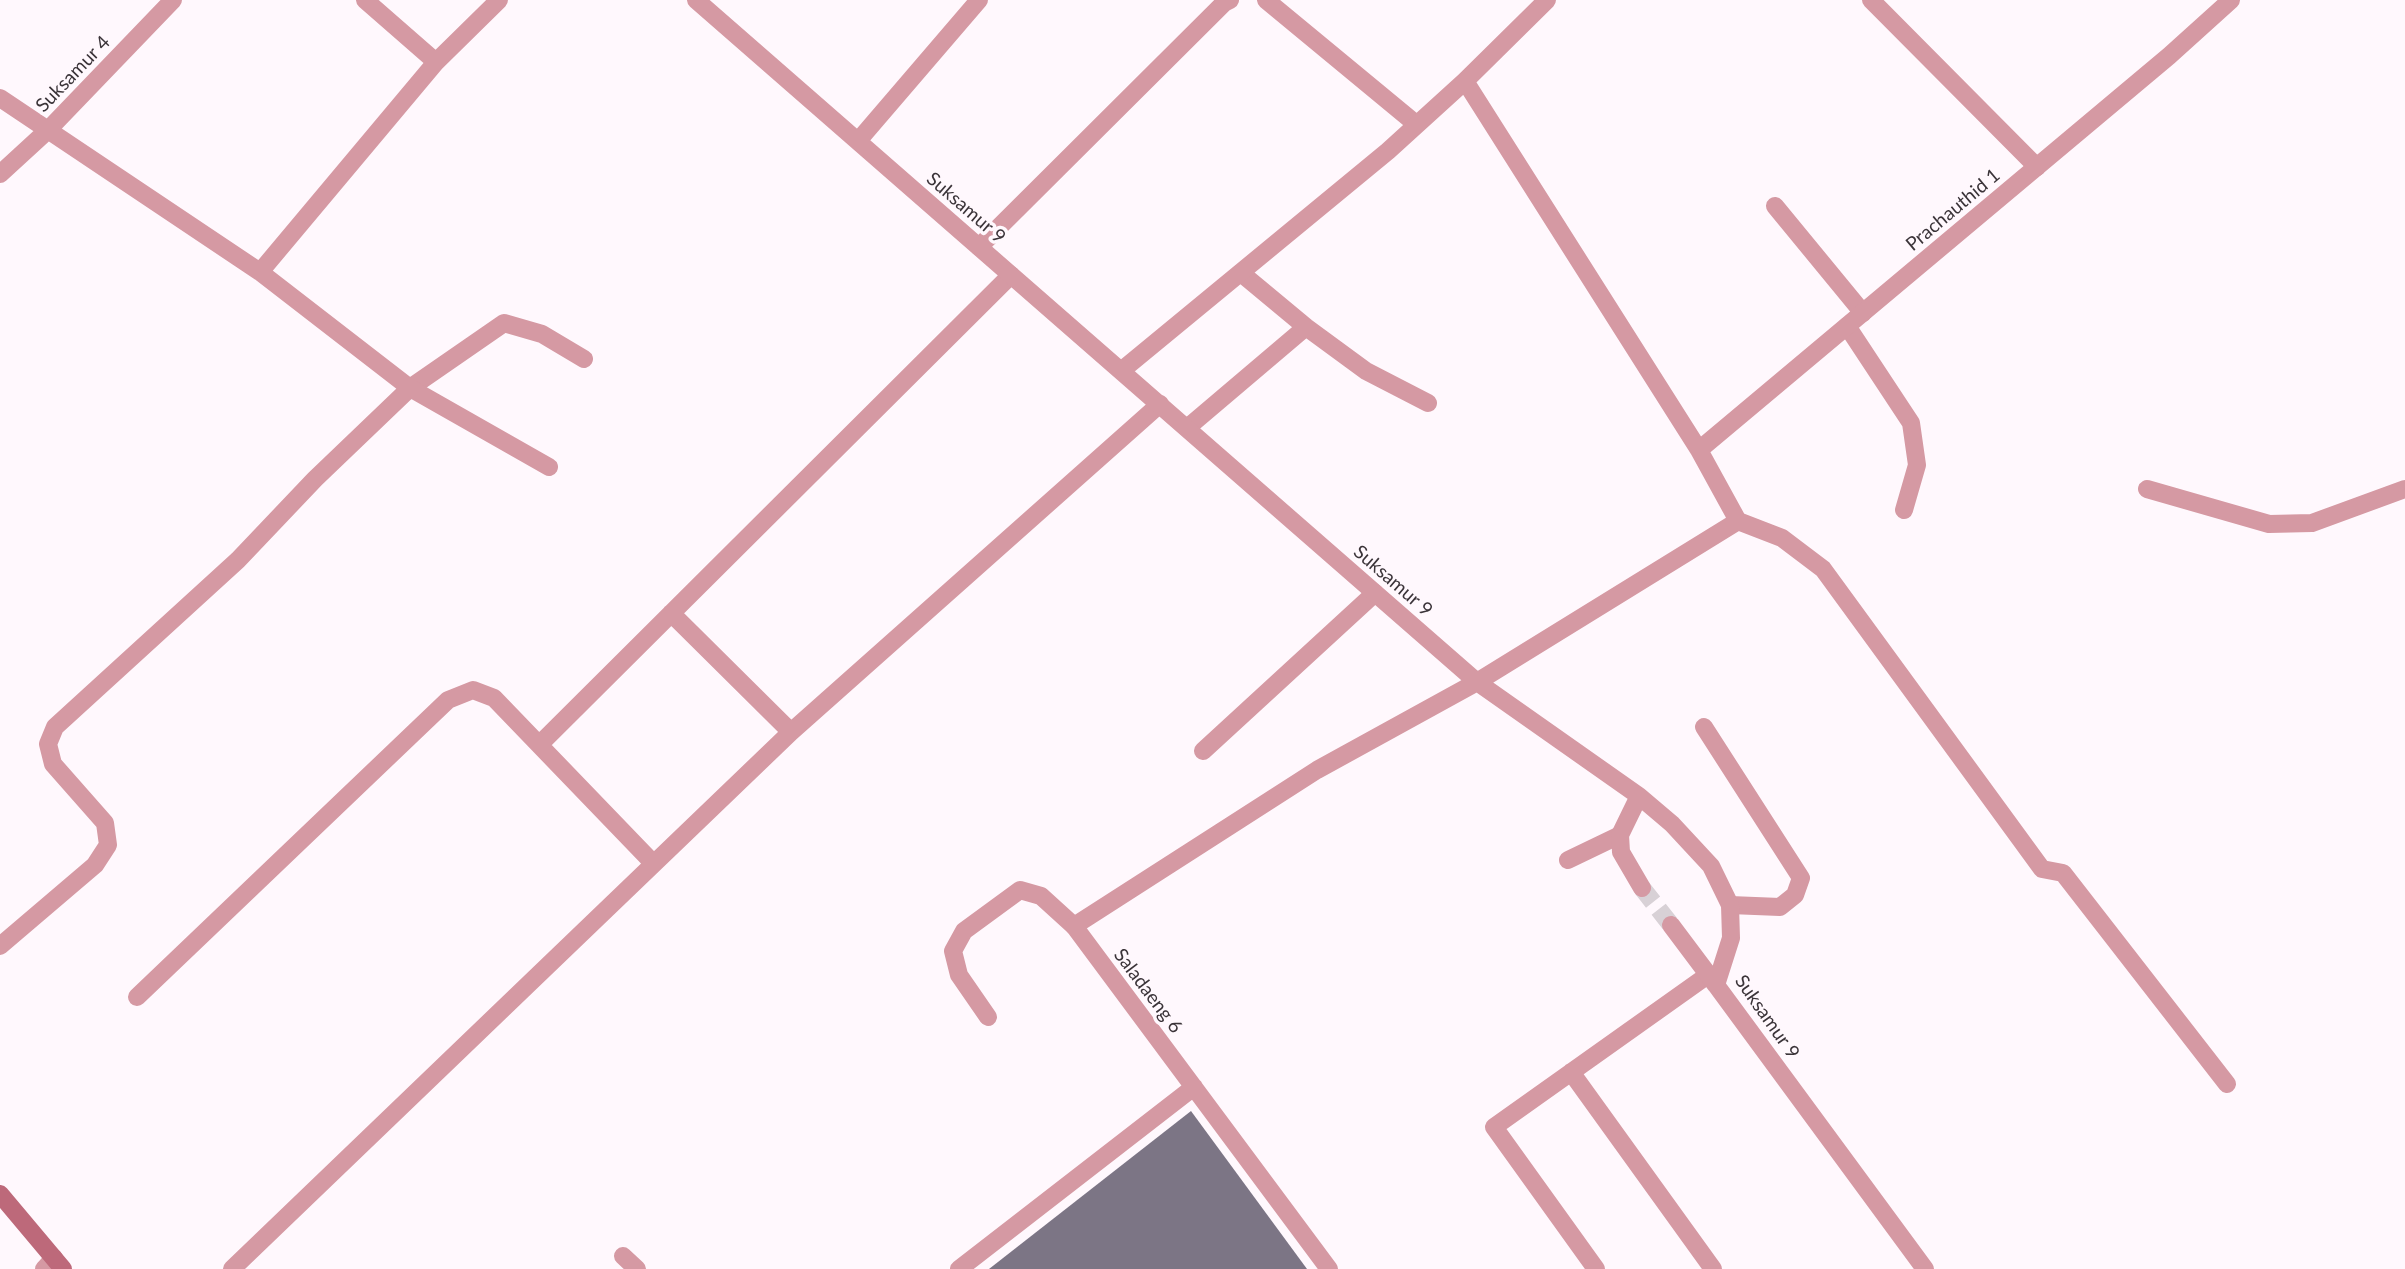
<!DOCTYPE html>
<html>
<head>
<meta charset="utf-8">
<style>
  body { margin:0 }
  canvas { display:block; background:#fff8fd }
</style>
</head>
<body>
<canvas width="2405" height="1269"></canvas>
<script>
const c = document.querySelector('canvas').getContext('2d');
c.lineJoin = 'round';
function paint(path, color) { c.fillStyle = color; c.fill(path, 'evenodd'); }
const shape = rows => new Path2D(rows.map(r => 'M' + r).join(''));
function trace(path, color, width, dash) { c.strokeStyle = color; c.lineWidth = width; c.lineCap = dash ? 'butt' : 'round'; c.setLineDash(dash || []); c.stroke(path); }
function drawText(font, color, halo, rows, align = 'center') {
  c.font = font + ' Lato,sans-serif'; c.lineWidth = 7; c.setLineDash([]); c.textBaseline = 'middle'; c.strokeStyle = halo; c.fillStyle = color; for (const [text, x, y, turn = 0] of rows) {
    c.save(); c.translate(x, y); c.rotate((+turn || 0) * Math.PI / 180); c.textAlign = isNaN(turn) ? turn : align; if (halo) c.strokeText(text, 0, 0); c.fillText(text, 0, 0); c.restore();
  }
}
paint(shape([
  [1191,1111,1307,1269,989,1269]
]), '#7c7585');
trace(shape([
  [1642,888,1671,925]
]), '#d8d1d6', 18, [18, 9]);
trace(shape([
  [1266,0,1416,124],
  [1871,0,2037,167],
  [1775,206,1863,313],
  [979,247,1224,3,1230,0],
  [1241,273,1306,327,1366,371,1428,403],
  [1847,326,1911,423,1917,465,1904,510],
  [410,388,504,323,542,334,584,359],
  [1187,428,1306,327],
  [2147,489,2269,524,2312,523,2405,489],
  [671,613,791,732],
  [1704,727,1801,878,1795,895,1780,907,1730,905],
  [540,744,1011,275],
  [1203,751,1375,593],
  [1568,860,1620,835],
  [137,997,448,700,473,690,494,698,653,863],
  [988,1017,959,975,953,951,964,931,1020,890,1041,896,1074,926],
  [1571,1072,1713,1269],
  [623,1256,637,1269],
  [44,1269,54,1258],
  [232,1269,791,732,1160,404],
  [1596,1269,1494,1127,1708,975]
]), '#d599a3', 18);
trace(shape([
  [365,0,436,62],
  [696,0,1477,682,1639,796,1672,824,1711,866,1730,905,1731,938,1716,985,1925,1269],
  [0,98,260,272,410,388,549,467],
  [858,141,979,0],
  [0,174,48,130,173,0],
  [260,272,436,62,499,0],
  [1121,371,1388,151,1465,81,1547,0],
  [1699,450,2169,56,2231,0],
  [1738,521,1782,538,1823,569,2042,869,2063,873,2227,1084],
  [1639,796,1620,835,1621,852,1642,888],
  [1671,925,1716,985],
  [0,946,95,865,108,845,105,823,53,764,48,744,55,727,238,560,315,479,410,388],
  [959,1269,1194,1087],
  [1329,1269,1074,926,1317,770,1477,682,1738,521,1699,450,1465,81]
]), '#d599a3', 18);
trace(shape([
  [0,1194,63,1269]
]), '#bd697a', 18);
drawText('19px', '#3b3439', '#fff8fd', [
  ["Suksamur 4",73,74,-46],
  ["Suksamur 9",966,208,41],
  ["Prachauthid 1",1953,210,-40],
  ["Suksamur 9",1393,581,41],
  ["Saladaeng 6",1148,991,53],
  ["Suksamur 9",1767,1017,55]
]);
</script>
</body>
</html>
